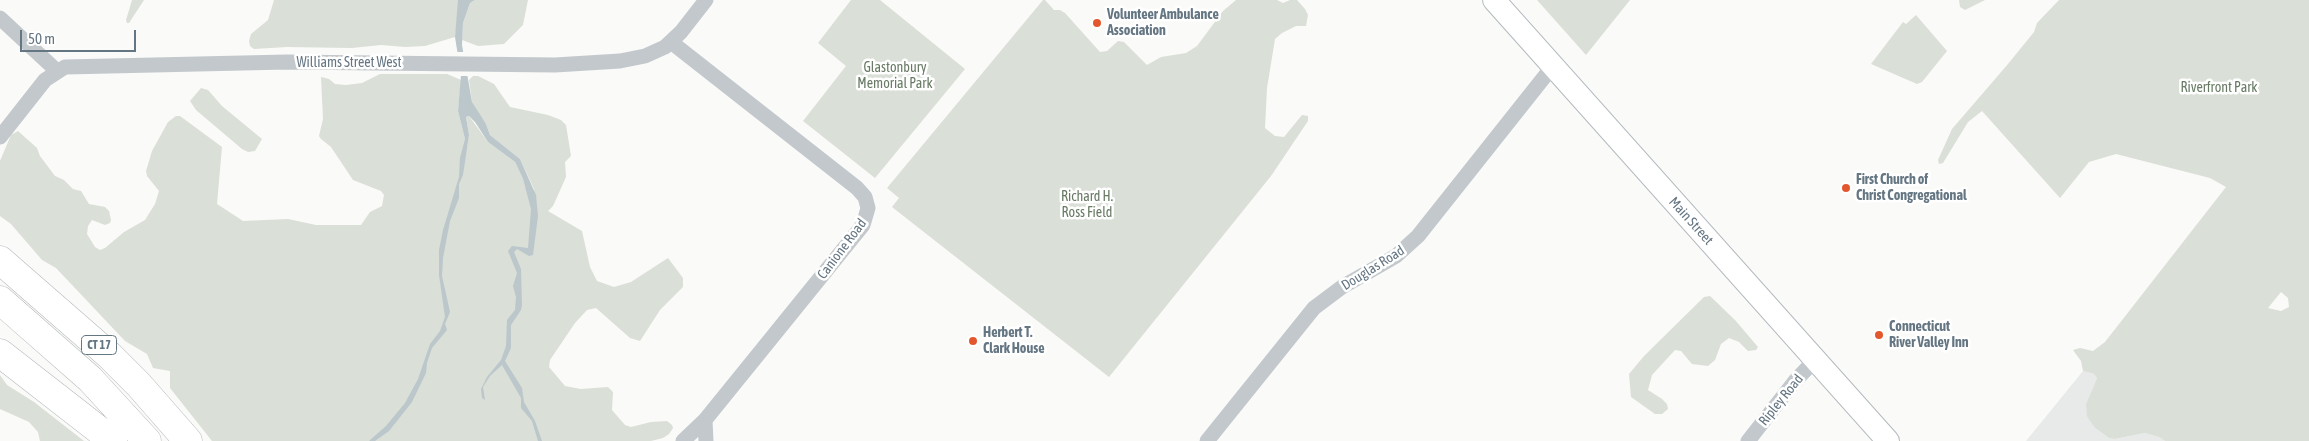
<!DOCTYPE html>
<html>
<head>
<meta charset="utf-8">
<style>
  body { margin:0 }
  #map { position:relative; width:2309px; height:441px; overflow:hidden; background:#fafaf8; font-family:"Asap Condensed",sans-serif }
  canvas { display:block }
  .scale { position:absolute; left:20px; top:30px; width:116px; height:22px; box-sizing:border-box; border:2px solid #657683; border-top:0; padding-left:6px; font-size:15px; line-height:18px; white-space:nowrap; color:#657683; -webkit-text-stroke:4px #fff; paint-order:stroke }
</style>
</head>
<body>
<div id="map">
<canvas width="2309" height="441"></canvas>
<div class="scale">50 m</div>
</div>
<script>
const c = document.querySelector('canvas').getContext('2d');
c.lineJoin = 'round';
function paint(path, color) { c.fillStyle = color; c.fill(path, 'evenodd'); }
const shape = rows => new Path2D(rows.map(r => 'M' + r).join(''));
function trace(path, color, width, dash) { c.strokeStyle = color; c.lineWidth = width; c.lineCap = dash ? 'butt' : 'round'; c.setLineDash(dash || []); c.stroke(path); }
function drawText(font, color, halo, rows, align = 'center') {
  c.font = font + ' "Asap Condensed",sans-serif'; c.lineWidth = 5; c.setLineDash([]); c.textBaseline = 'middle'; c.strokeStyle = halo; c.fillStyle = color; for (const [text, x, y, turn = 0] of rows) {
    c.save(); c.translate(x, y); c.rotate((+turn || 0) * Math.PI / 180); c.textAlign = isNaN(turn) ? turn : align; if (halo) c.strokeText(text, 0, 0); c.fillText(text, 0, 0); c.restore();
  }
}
paint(shape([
  [2083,371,2094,374,2097,378,2086,404,2095,428,2109,438,2115,439,2145,433,2159,437,2165,441,2026,441]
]), '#e8e9e9');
paint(shape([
  [132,0,144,0,129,23,127,23,126,20],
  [274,0,458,0,459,9,455,37,425,46,405,47,381,45,352,48,287,47,254,49,250,46,249,41,251,34,268,20],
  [475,0,528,0,523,25,504,44,478,46,462,40,463,23,470,3],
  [851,0,880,0,965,69,875,178,803,121,846,66,818,43],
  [1043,0,1045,0,1054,10,1060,10,1065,13,1100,52,1107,51,1118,41,1124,42,1147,65,1161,57,1186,53,1197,46,1223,11,1236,0,1277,0,1283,3,1290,0,1297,0,1305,9,1308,15,1306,26,1296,26,1282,33,1275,39,1267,88,1265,128,1275,136,1284,137,1302,115,1308,116,1308,121,1271,176,1109,377,892,207,899,198,887,188],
  [1537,0,1630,0,1586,55],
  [1959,0,1985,0,1965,10,1960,7],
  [2059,0,2309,0,2309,441,2165,441,2159,437,2145,433,2115,439,2109,438,2095,428,2087,416,2086,404,2097,378,2094,374,2083,371,2081,361,2073,350,2080,348,2093,351,2105,342,2226,187,2210,178,2116,154,2089,162,2060,198,1982,111,1968,122,1943,163,1939,164,1938,160,1952,129,2008,64,2034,32,2037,23],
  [2281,292,2288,298,2289,307,2281,311,2268,308],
  [1916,15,1947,51,1922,82,1917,84,1871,64,1903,22,1906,24],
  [380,74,447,74,461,80,458,111,465,139,465,158,469,135,466,117,469,116,488,142,515,162,523,179,529,199,535,203,534,189,520,159,490,135,486,124,476,111,472,102,469,80,473,76,478,76,494,84,510,107,548,115,561,120,566,125,571,156,565,162,566,177,553,206,548,211,582,231,590,267,597,281,614,287,631,282,668,258,683,278,683,287,660,310,640,341,630,338,596,308,587,310,575,323,550,360,549,367,565,386,581,389,608,387,613,392,612,410,625,425,631,427,651,422,667,421,672,425,673,428,669,434,663,438,651,441,212,441,170,388,170,371,153,368,147,354,125,341,56,268,42,260,11,224,0,216,0,161,11,135,18,131,37,148,40,156,55,176,64,180,73,189,81,191,89,204,105,207,109,211,111,220,110,223,105,225,92,220,88,226,87,234,95,247,100,250,105,248,124,232,145,220,155,204,159,191,147,176,146,171,152,151,168,122,176,116,180,116,222,147,217,204,243,221,288,219,316,225,361,225,370,212,382,206,384,195,381,191,353,180,331,147,321,139,319,136,323,119,321,77,329,79,335,84,346,85,362,83],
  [201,88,208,90,222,106,262,139,255,151,248,152,242,149,196,110,190,101],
  [1710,296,1735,320,1758,347,1756,350,1748,351,1739,342,1729,338,1721,344,1715,360,1708,366,1692,364,1681,351,1675,350,1652,375,1648,390,1662,399,1667,404,1668,409,1662,414,1655,414,1631,397,1629,374,1644,356,1704,297],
  [0,375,7,385,34,402,84,441,40,441,38,432,29,422,0,409]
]), '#dadfd7');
paint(shape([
  [458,0,475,0,470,3,463,23,462,45,472,102,486,124,490,135,520,159,536,195,538,216,533,255,529,256,517,249,514,252,521,269,522,305,521,310,511,325,511,348,505,361,522,388,524,402,535,421,542,441,538,441,532,421,521,408,521,398,502,365,490,376,483,387,485,400,482,398,481,389,487,377,501,360,506,346,507,320,515,310,516,297,513,286,517,273,508,251,512,246,528,248,531,209,523,179,515,162,488,142,475,122,469,116,466,117,469,135,463,175,459,184,459,198,450,221,443,258,442,276,450,312,445,324,447,330,432,348,427,363,426,373,412,402,389,431,375,441,369,441,386,426,405,403,418,379,430,344,440,331,445,317,439,275,439,250,443,230,459,177,460,158,465,139,458,111,461,75,455,37]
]), '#bbc7cb');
paint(shape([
  [454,52,466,52,471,76,459,76]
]), '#fafaf8');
const secondary = shape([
  [1494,0,1888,441]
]);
const motorway = shape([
  [0,260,109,355,139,385,188,441],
  [0,300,90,379,147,441],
  [0,353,113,441]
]);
trace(secondary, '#b3babf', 24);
trace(motorway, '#b4b9bd', 29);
trace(shape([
  [0,18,57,71],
  [671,42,857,188,865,197,868,208,863,225,705,420],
  [0,137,45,80,65,67,287,62,555,65,620,61,645,56,665,47,681,32,706,0],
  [683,441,705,420,706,441],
  [1207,441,1314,308,1342,287,1396,256,1418,236,1553,66],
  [1748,441,1795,381,1815,360]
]), '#c3c8cc', 15);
trace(secondary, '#fff', 22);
trace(motorway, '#fff', 28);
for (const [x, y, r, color] of [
  [1097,23,5,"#e4572e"],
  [1846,188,5,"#e4572e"],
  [1879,335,5,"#e4572e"],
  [973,341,5,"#e4572e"]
]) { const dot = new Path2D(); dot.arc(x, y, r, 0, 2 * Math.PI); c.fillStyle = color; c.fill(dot); trace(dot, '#fff', 2); }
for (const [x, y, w] of [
  [99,345,35]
]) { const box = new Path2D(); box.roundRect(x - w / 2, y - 9.5, w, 19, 4); c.fillStyle = '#fff'; c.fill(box); trace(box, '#657683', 1); }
drawText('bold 12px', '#657683', null, [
  ["CT 17",99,345]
]);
drawText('bold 14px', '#657683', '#fff', [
  ["Volunteer Ambulance",1107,15],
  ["Association",1107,31],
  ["First Church of",1856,180],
  ["Christ Congregational",1856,196],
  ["Connecticut",1889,327],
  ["River Valley Inn",1889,343],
  ["Herbert T.",983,333],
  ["Clark House",983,349]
], 'left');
drawText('14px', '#657683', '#fff', [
  ["Williams Street West",349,63],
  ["Main Street",1691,221,48],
  ["Canione Road",842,249,-53],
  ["Douglas Road",1373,268,-32],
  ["Ripley Road",1781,400,-51]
]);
drawText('14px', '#687a64', '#fff', [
  ["Glastonbury",895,68],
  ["Memorial Park",895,84],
  ["Riverfront Park",2219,88],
  ["Richard H.",1087,197],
  ["Ross Field",1087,213]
]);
</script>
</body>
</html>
